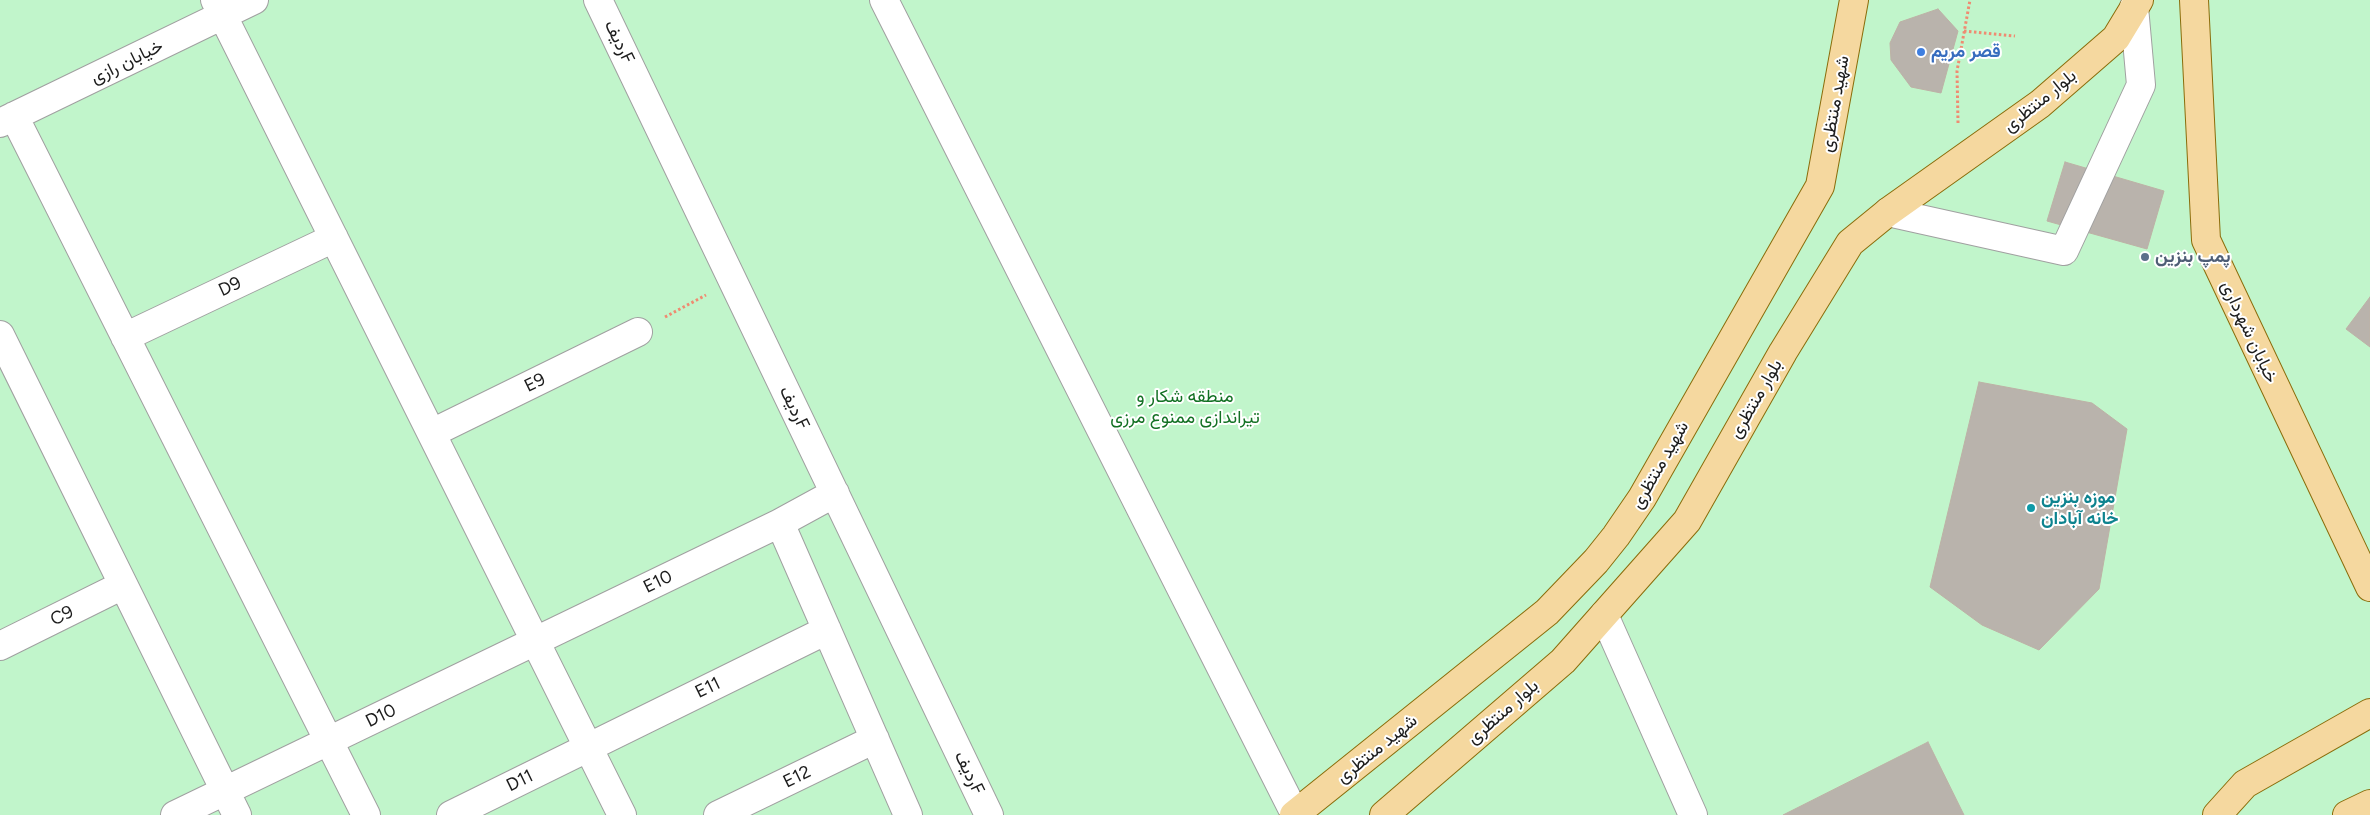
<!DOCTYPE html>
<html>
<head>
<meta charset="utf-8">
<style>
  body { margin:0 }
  canvas { display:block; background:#edeae2 }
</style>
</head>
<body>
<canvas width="2370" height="815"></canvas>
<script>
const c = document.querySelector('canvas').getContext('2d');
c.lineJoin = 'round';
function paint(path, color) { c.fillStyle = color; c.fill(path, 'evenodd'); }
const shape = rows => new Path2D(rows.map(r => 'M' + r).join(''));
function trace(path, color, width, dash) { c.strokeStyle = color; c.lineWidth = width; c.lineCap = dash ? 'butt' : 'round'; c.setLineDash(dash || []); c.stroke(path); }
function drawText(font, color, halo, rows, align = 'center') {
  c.font = font + ' Figtree,Vazirmatn,sans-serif'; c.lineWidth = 4; c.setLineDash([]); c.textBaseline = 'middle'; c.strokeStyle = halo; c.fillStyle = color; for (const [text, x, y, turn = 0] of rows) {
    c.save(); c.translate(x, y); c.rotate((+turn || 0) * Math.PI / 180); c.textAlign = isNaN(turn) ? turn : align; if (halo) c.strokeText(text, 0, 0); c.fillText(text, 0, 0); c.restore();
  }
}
paint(shape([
  [0,0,2370,0,2370,815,0,815]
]), '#c1f5cb');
const building = shape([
  [1938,9,1958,31,1941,93,1911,87,1891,60,1890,43,1900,22,1938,9],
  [2065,162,2164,191,2147,249,2047,221,2065,162],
  [2370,297,2370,347,2346,329,2370,297],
  [1979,382,2092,403,2127,429,2099,589,2039,650,1982,625,1930,587,1979,382],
  [1928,742,1964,815,1783,815,1928,742]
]);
paint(building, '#b9b3ac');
trace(building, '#bdb2a6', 1);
const minor = shape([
  [215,0,622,815],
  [598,0,989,815],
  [884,0,1295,814],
  [14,116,366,815],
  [0,123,254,0],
  [1888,212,2064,251,2141,85,2134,7],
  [0,335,237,815],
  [125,337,334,238],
  [432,433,638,332],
  [835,493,780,523,908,815],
  [1604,615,1693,815],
  [0,646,123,585],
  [175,815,780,523],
  [451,815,827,630],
  [718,815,875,739]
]);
const major = shape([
  [2194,0,2206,240,2370,587],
  [1294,815,1547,612,1596,561,1616,536,1642,498,1820,186,1854,0],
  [1384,815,1563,661,1687,521,1783,352,1850,243,1888,212,2040,104,2116,38,2139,0],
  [2217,815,2245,784,2370,713],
  [2347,815,2370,804]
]);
trace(minor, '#a0a0a0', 30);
trace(major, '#8a6c0a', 30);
trace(shape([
  [1964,31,2015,36],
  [1958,123,1957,71,1970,0],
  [665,317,706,295]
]), '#ef8b71', 3, [2.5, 2.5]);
trace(minor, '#fff', 28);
trace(major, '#f5d89f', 28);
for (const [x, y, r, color] of [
  [1921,52,5,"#3f7fe0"],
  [2145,257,5,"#5c6f8a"],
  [2031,508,5,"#0f9aa8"]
]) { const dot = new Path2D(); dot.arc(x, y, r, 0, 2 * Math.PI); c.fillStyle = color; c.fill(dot); trace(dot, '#fff', 2); }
drawText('18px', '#1c1c1c', '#fff', [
  ["ردیفF",619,42,64],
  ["خیابان رازی",127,62,-26],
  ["بلوار منتظری",2040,101,-39],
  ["شهید منتظری",1835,104,-80],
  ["D9",230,287,-25],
  ["خیابان شهرداری",2249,332,65],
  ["E9",535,383,-26],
  ["بلوار منتظری",1756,399,-60],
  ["ردیفF",794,408,64],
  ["شهید منتظری",1660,465,-60],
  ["E10",658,582,-26],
  ["C9",62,616,-26],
  ["E11",708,688,-26],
  ["بلوار منتظری",1503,712,-41],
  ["D10",381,716,-26],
  ["شهید منتظری",1377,749,-39],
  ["ردیفF",969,773,64],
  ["E12",797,777,-26],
  ["D11",520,781,-26]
]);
drawText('bold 18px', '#366cbe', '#fff', [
  ["قصر مریم",1931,52]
], 'left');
drawText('bold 18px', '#4e5e75', '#fff', [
  ["پمپ بنزین",2155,257]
], 'left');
drawText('18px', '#137124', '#fff', [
  ["منطقه شکار و",1185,397],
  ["تیراندازی ممنوع مرزی",1185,418]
]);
drawText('bold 18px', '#0d838f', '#fff', [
  ["موزه بنزین",2041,498],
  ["خانه آبادان",2041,519]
], 'left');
</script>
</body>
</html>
